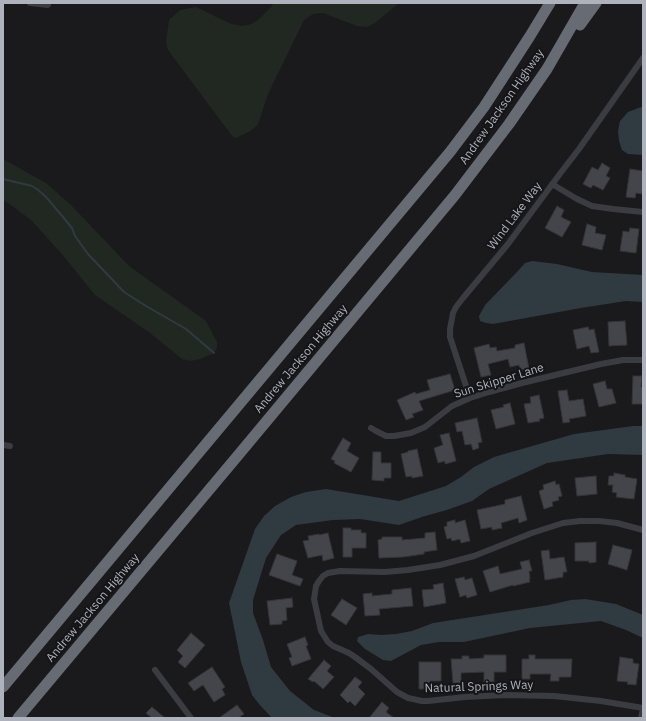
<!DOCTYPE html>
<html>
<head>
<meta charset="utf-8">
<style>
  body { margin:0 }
  #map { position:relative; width:646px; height:721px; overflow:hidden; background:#1a1a1d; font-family:"IBM Plex Sans",sans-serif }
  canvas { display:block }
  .frame { position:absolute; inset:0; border:4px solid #adb2bc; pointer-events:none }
</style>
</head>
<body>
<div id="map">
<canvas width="646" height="721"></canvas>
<div class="frame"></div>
</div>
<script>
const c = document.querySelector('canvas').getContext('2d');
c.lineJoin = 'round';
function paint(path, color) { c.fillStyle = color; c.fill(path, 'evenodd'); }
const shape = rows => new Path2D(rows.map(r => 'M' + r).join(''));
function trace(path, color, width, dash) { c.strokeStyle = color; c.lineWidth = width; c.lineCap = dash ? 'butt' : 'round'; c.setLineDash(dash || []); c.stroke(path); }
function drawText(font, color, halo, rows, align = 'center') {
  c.font = font + ' "IBM Plex Sans",sans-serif'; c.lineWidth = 4; c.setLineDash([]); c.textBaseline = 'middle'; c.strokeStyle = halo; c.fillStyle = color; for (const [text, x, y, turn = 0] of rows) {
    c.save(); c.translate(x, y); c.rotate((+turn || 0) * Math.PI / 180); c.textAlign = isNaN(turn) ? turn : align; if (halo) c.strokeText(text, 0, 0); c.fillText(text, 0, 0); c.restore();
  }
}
paint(shape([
  [273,3,399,3,375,23,367,27,357,26,323,13,313,14,304,20,268,94,258,124,254,128,250,131,236,138,232,136,168,50,166,42,169,20,180,10,196,7,231,24,242,26,252,24,258,20,272,6],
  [3,159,46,183,71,205,129,266,206,321,217,342,217,348,214,353,200,359,191,361,182,359,150,333,95,295,61,253,31,220,11,205,3,200]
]), '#202821');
paint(shape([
  [641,107,643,108,643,155,628,154,622,150,619,141,618,131,620,121,628,112],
  [532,261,557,264,592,272,643,275,643,302,626,301,581,308,493,324,486,323,480,321,479,316,485,305,517,272,525,263],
  [633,426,643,426,643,455,608,454,547,463,489,489,472,501,447,510,425,516,399,525,360,519,333,520,296,525,281,535,266,558,253,600,253,613,263,640,271,667,290,691,314,710,335,718,272,718,259,704,252,695,241,662,229,603,255,529,264,516,275,506,291,497,306,492,326,489,399,501,446,486,461,477,474,467,494,457,574,434],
  [585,599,616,604,643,615,643,638,626,630,601,621,530,628,464,642,439,642,421,645,391,661,383,660,365,649,357,641,358,637,368,634,381,635,396,634,412,631,433,623,549,605,571,600]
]), '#2f3a41');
trace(shape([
  [3,179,32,186,37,189,46,197,63,217,72,228,75,236,88,254,124,292,146,306,186,329,214,353]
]), '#2f3a41', 2);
const building = shape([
  [602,163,610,168,606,176,610,178,603,190,593,185,591,188,583,184,592,167,598,170,602,163],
  [630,169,643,171,643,187,642,194,636,193,635,198,626,197,630,169],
  [557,206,564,210,561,217,571,222,562,237,545,228,557,206],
  [587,224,596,227,595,233,606,235,602,250,582,245,587,224],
  [630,228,639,229,636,253,620,251,623,231,629,232,630,228],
  [625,321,627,345,609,346,608,322,625,321],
  [588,327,589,330,594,329,599,352,591,353,589,346,577,349,573,330,588,327],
  [524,343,529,369,520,370,519,365,510,367,508,359,488,364,491,375,481,377,474,348,489,344,490,348,496,347,497,351,515,348,515,345,524,343],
  [450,374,455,390,419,401,423,410,412,414,414,417,406,420,397,400,415,392,416,394,430,390,427,380,450,374],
  [633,376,642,376,641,387,643,387,643,404,632,404,633,376],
  [605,381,607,389,612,389,616,403,599,407,593,384,605,381],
  [567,390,569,401,583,399,586,416,569,419,570,422,563,423,558,391,567,390],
  [539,395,544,418,539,419,540,421,528,423,524,404,531,403,530,397,539,395],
  [510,403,515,424,496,429,491,410,504,407,503,405,510,403],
  [477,418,482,442,478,443,479,448,473,450,471,444,465,445,462,431,457,432,455,423,477,418],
  [449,433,456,461,445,464,445,461,438,463,434,448,443,445,440,435,449,433],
  [343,438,351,443,347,451,359,458,351,472,334,463,335,461,331,459,343,438],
  [417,449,423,476,412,478,412,476,406,477,401,454,408,452,408,451,417,449],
  [373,452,381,452,381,463,391,463,391,478,384,478,384,481,372,480,373,452],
  [614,473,625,475,625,477,637,479,634,499,616,497,617,493,612,492,613,485,608,485,609,476,614,476,614,473],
  [596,476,597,494,577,496,575,478,596,476],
  [555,481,556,485,559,484,562,496,558,497,559,500,552,502,553,506,544,509,539,491,544,489,543,485,555,481],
  [521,496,527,520,519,523,518,518,501,523,502,528,492,530,492,527,481,529,477,510,505,504,505,500,521,496],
  [455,520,455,523,465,520,470,541,461,543,460,539,452,541,451,538,447,539,444,527,447,526,447,522,455,520],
  [343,528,351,528,351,530,361,530,361,533,366,533,366,548,352,548,352,557,343,557,343,528],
  [435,532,437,550,424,552,424,554,403,557,379,558,378,540,382,539,382,537,402,537,402,540,425,538,425,533,435,532],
  [328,533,334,558,323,561,322,555,308,558,303,541,309,540,308,536,319,534,319,535,328,533],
  [596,542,596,562,589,563,589,561,575,561,575,543,596,542],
  [613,545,632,550,627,570,608,564,613,545],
  [549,550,550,559,564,557,567,572,563,572,563,577,545,580,541,551,549,550],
  [277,554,297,561,292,575,303,579,300,586,269,575,277,554],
  [529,560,532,571,529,571,530,579,529,579,530,582,513,586,513,585,490,592,483,571,498,566,500,574,522,569,520,562,529,560],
  [464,577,465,580,472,578,477,595,467,598,466,595,460,597,455,579,464,577],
  [443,583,446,603,424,607,422,590,434,589,433,585,443,583],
  [411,588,413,606,379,609,380,615,365,616,363,594,372,593,372,596,392,594,392,590,411,588],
  [292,598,293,607,286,608,287,620,282,621,282,624,270,625,267,601,292,598],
  [342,599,357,608,346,625,331,615,342,599],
  [191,633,205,645,185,668,178,662,183,656,177,650,191,633],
  [305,637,308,645,306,646,311,659,292,666,289,658,292,657,287,644,305,637],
  [484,655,506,655,506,672,494,672,494,682,484,682,484,672,461,673,461,683,453,683,451,659,462,659,462,656,469,656,469,659,484,658,484,655],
  [529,655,535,655,535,659,572,659,571,677,559,677,559,681,550,681,551,674,530,674,530,679,522,679,522,659,529,659,529,655],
  [620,657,633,659,633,663,639,664,636,685,627,684,628,682,617,681,620,657],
  [324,660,331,666,327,671,334,677,323,689,314,681,313,682,308,679,324,660],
  [419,662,441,662,441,681,430,681,430,689,419,689,419,662],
  [212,667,225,687,222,689,225,695,214,702,203,685,194,691,188,683,212,667],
  [355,677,362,682,358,687,365,694,355,706,350,701,348,703,340,695,355,677],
  [382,702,389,708,386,712,394,718,369,718,382,702],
  [237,705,244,714,238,718,219,718,237,705],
  [152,707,165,718,152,718,146,713,152,707]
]);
paint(building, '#44454a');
trace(building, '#343439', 1);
trace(shape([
  [30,3,48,5],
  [552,184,577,199,592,206,613,209,643,212],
  [470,398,450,337,450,329,453,313,456,307,463,298,508,244,559,175,579,149,643,58],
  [371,428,376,431,386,436,394,436,411,433,425,427,452,406,470,398,489,392,522,383,601,364,623,360,643,360],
  [3,445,10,446],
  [643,530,617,523,599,521,580,521,563,523,532,533,474,556,440,565,408,570,385,572,340,571,328,573,323,576,319,581,316,586,314,599,321,631,328,642,333,646,349,653,355,657,371,669,397,692,408,698,422,701,428,701,465,697,505,695,554,696,601,701,643,708],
  [155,670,191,718],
  [641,718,643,709]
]), '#3b3c42', 6);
trace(shape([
  [580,25,596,3],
  [3,687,450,152,484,107,508,70,530,36,550,3],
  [18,718,240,453,455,195,509,124,547,69,585,3]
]), '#676b73', 11);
drawText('12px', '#adb2bc', '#151518', [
  ["Andrew Jackson Highway",502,107,-55],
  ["Wind Lake Way",515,216,-53],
  ["Andrew Jackson Highway",301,359,-50],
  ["Sun Skipper Lane",499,381,-17],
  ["Andrew Jackson Highway",93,608,-50],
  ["Natural Springs Way",479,687,-2]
]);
</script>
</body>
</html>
